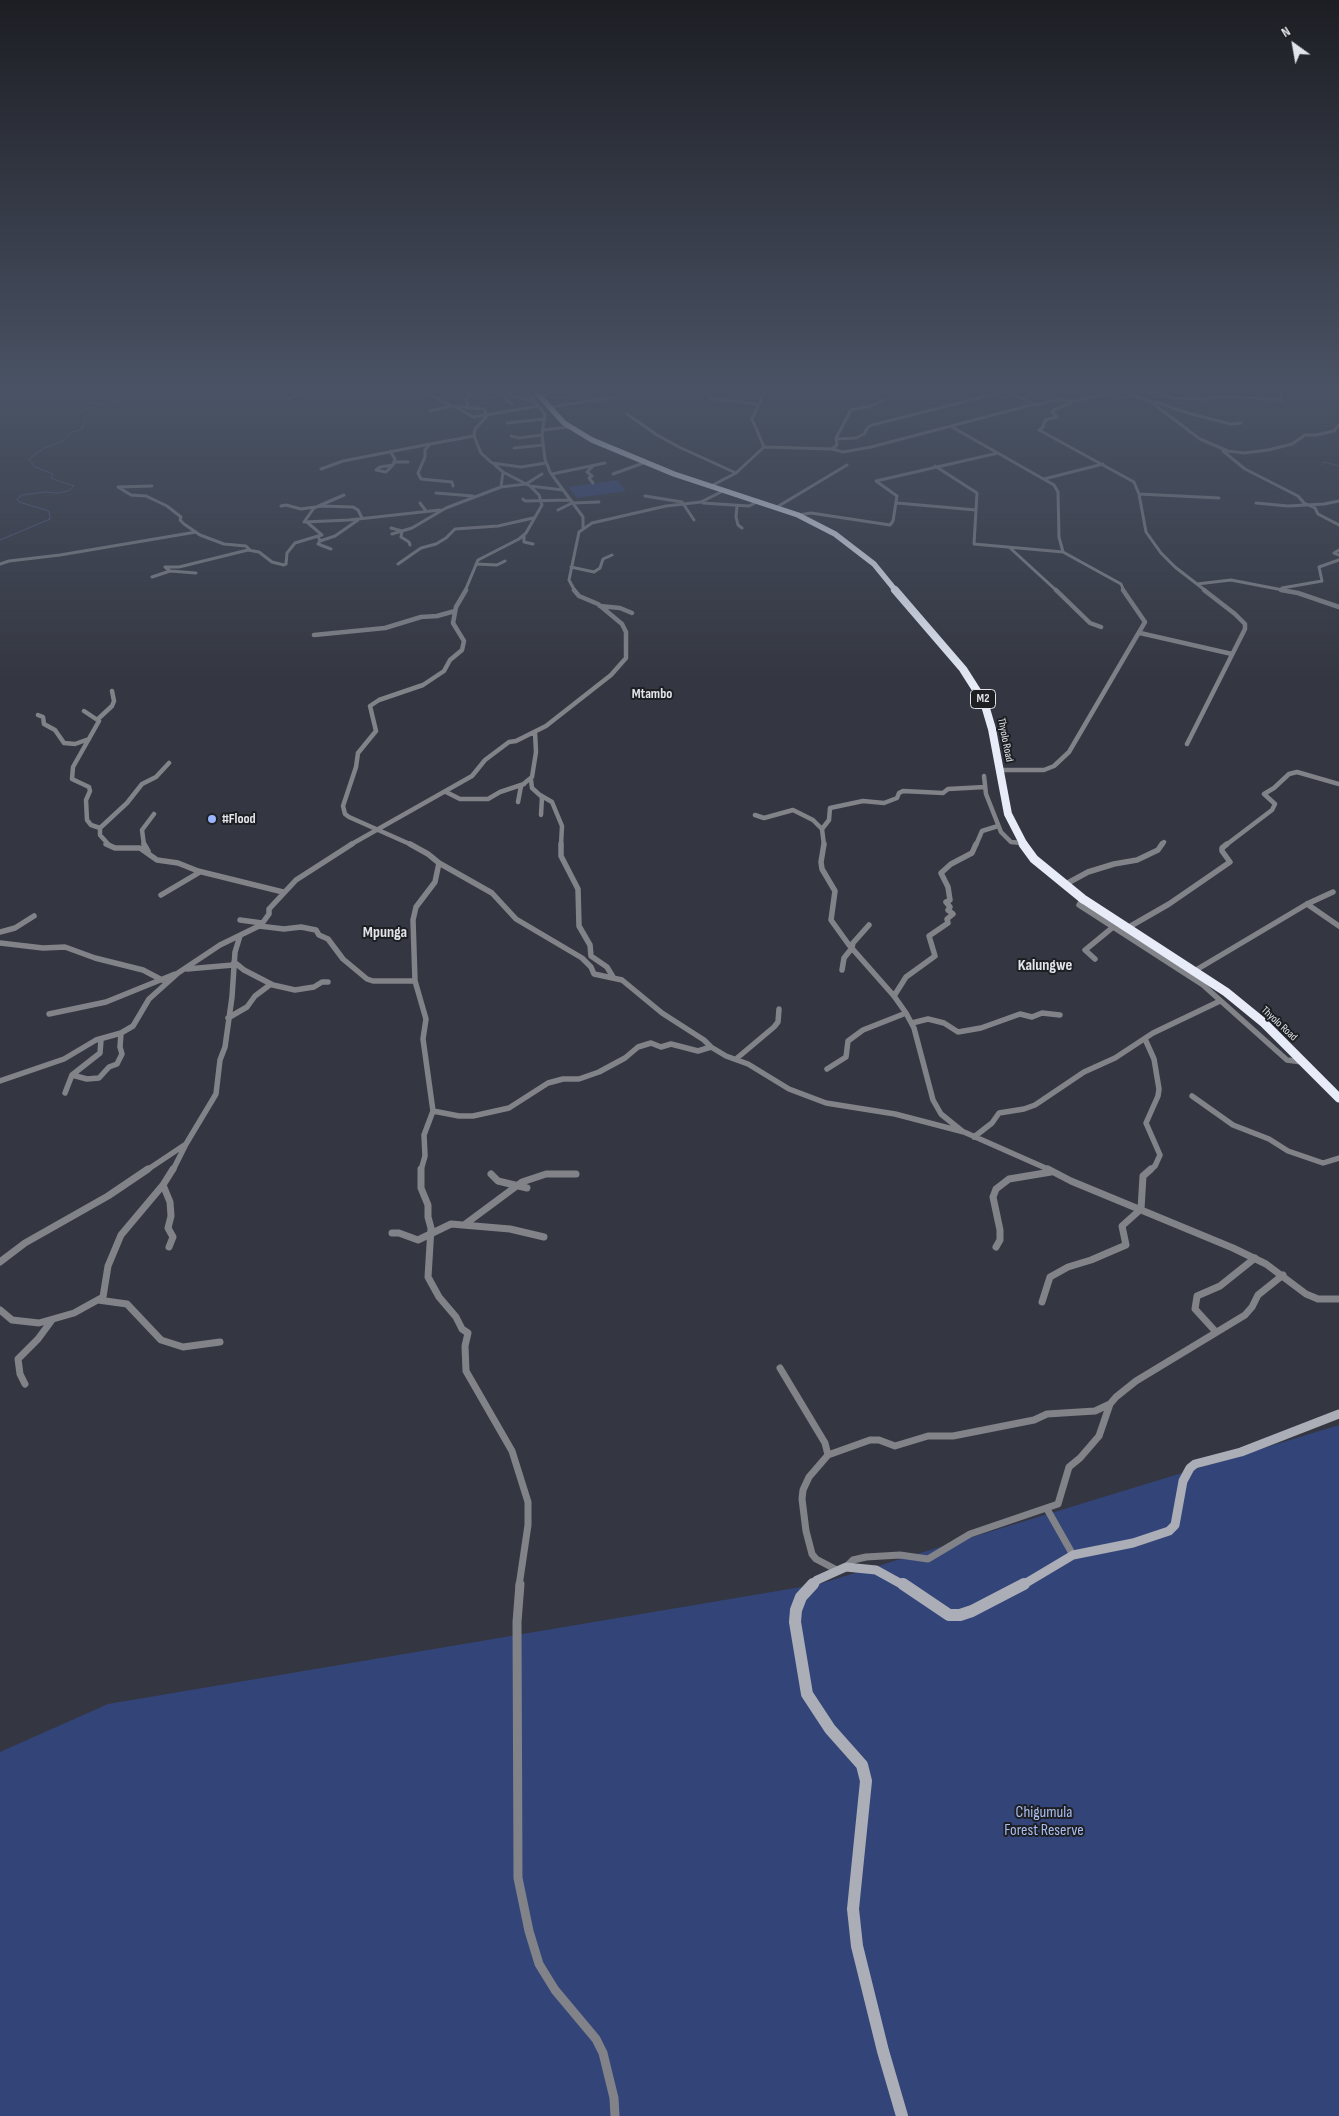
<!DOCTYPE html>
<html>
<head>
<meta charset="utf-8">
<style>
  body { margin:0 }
  #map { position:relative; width:1339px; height:2116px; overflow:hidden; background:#343741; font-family:"Sofia Sans Condensed",sans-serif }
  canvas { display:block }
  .north { position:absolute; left:1269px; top:20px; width:50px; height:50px; -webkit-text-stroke:4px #1d1f23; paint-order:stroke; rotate:328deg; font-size:14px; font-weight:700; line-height:20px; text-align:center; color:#e1e4ea }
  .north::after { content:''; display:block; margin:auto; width:18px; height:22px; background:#e1e4ea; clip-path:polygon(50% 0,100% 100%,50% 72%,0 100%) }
</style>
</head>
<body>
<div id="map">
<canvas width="1339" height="2116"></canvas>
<div class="north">N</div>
</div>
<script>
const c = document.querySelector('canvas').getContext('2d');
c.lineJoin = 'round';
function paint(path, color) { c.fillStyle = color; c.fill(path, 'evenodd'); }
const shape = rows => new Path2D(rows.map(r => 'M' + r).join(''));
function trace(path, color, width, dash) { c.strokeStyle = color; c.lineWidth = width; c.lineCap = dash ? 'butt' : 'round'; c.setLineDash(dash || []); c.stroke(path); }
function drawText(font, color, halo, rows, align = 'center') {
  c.font = font + ' "Sofia Sans Condensed",sans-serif'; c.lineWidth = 4; c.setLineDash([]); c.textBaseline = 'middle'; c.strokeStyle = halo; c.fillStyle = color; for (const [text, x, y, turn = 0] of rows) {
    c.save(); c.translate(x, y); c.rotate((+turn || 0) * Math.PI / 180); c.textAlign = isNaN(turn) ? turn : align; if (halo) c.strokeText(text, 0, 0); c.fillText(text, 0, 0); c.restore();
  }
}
paint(shape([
  [617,480,626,491,577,498,568,487],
  [1339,1425,1339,2116,0,2116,0,1752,108,1704,819,1584]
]), '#334478');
trace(shape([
  [65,391,71,395,88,392,116,401,142,391],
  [1321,465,1324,462,1339,466],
  [0,540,50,519,49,511,19,502,17,499,22,495,45,492,57,493,68,491,74,486,53,479,51,477,53,474,35,467,29,459,44,448,63,441,70,433,82,429,86,417,80,412,84,409,116,401]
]), '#515b80', 1);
trace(shape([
  [423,391,452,406,484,409,487,416],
  [465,391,470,395,466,399,468,406],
  [491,391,535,401],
  [526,391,545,414,542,435,545,459,550,472,583,517,583,527],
  [710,391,708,397,713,399,758,404],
  [1115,391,1075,401,1054,410,1052,412,1057,417,1045,420,1043,427,1039,430,1134,482,1139,494,1146,532,1161,553,1175,567,1206,591],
  [1122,391,1151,402,1200,439,1228,451,1244,453,1268,450,1292,444,1305,435,1316,435,1334,431,1339,425],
  [1152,391,1174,398,1207,399,1223,396,1281,400,1280,391],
  [507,395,506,400,512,404],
  [539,395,564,391],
  [288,399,305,391],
  [1156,402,1191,414,1231,424,1241,423],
  [1035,405,1056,400,1075,401],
  [454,406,473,417,539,406],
  [550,407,616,397],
  [430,411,452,406],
  [627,414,657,435,679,447,736,473],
  [487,416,475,429,474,436,481,453,492,463,521,467,546,463],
  [507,423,545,419],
  [952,427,1054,485,1058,492,1059,537,1063,552,1121,584,1124,591],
  [543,430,569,427],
  [511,436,519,438,542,435],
  [836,439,856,438,864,434,868,427,872,425,1003,392,1010,393,1035,404],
  [764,447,832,449,837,445,836,438,851,410,871,406,886,399],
  [514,448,543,445],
  [832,449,843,452,871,447,1035,404],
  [390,451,395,459,393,465],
  [1223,451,1245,469,1298,496,1304,503,1315,508,1318,514,1339,525],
  [396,462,408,462],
  [393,465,386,472,376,470,380,467,393,465],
  [495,465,503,472,530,486,563,490],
  [593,466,587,472,592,476,589,478,593,483],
  [935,466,977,493,974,544,1063,552],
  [321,469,343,461,430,444],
  [552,474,605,463],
  [613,474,646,462],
  [1044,479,1103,464],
  [876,481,998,453],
  [526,484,542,474],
  [152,486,118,487,131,495,146,496,167,506,181,517,180,520,184,524,200,535,224,544,246,546,250,550],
  [453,486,452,482,421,479,418,473,425,457,425,450,430,444,474,436],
  [711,486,736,473,764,447,752,419,765,391],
  [501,487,526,484],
  [436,493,473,496],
  [1139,494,1219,498],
  [344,495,314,508,304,522,349,520,440,510],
  [645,496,682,502,694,520],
  [523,499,525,501,571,500],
  [420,503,426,511],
  [703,503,749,506,759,501],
  [897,503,976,510],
  [1256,503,1288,506,1324,504,1339,501],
  [281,506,286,505,301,509,322,506,353,507,358,510,362,518],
  [737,506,736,517,738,525,742,528],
  [777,507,847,465],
  [558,510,572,503,599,502],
  [798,515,811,513,890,525,893,521,897,496,876,481],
  [308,523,322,535,318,536],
  [391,528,402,531,401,537,409,542,410,545],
  [392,534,412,528,446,508,501,487,503,472],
  [524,536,524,542,533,544],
  [320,541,335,536,358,520],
  [1009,547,1057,591],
  [1339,550,1334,553,1339,555],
  [0,564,9,561,60,555,196,532],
  [398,564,421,548,436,544,446,538,455,529,498,526,533,518],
  [476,564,497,565,505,561],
  [571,567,594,572,600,568,603,559,612,555],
  [170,571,165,567,179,567,248,550,259,552,272,562,284,565,286,564,287,553,295,543,318,536,320,541,318,544,331,549],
  [152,577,170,571,196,573],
  [1197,584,1231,580,1288,591],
  [1282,588,1322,581,1319,567,1339,560],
  [465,591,478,560,519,539,526,533,542,505,539,495,530,486],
  [575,591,569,580,579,532,592,523,666,506,701,502,725,490]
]), '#818388', 3);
trace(shape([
  [1056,590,1090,623,1101,627],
  [1281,590,1298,593,1339,607],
  [600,606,620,608,632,613],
  [1140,633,1232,654],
  [314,635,385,628,421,617,437,616,455,611],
  [84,711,99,721,73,767,72,779,89,787,90,791,86,800,87,820,91,825,100,828,100,835,109,845],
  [38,715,43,717,44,724,55,730,64,743,75,744,89,739],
  [98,719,112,706,114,701,112,691],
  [1187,744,1245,629,1245,624,1235,614,1204,590],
  [1000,770,1044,770,1054,766,1069,752,1145,622,1123,590],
  [984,776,986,794,1001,832,1011,842,1022,843],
  [531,780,532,788,542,797,541,815],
  [446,792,460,799,488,799,500,792,524,784],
  [540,795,552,802,562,826,561,845],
  [518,802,521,786,532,777,536,752,535,732],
  [755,815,764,818,793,810,813,820,822,829,824,845],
  [100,828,127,803,142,784,156,777,169,763],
  [822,829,829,820,830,808,863,801,884,803,897,798,899,793,903,791,943,793,948,789,985,787],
  [144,845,142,830,154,814],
  [350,845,472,776,485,760,509,742,516,741,546,726,611,675,626,658,626,632,622,624,598,604,579,596,574,590],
  [412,845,349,817,345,814,343,806,356,767,358,753,376,731,370,706,379,700,423,685,444,671,450,660,462,650,464,641,453,623,456,607,466,590],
  [976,845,982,831,998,826],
  [1162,845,1164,842],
  [1226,845,1272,810,1275,804,1264,794,1274,788,1289,774,1297,772,1339,784]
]), '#818388', 4.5);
trace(shape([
  [106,844,115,848,140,848,157,860,178,863,198,871,283,892],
  [144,844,148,851],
  [410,844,428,854,439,863,435,882,416,907,413,920,415,981,426,1019,423,1039,433,1111,424,1135,425,1156,421,1170],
  [561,844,561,856,578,889,579,926,590,945,591,956,607,967,613,977],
  [824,844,821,862,822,869,835,891,831,920,849,945,894,996,906,1013,914,1028,933,1100,941,1114,962,1131],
  [439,863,492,893,516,919,582,958,591,967,594,974,622,980,662,1013,704,1040,711,1047,726,1056,748,1064,789,1089,826,1103,895,1114,964,1132,1050,1170],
  [1064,885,1088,872,1114,864,1137,860,1158,850,1162,844],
  [161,895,200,872],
  [1083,899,1079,905,1203,985,1287,1060,1302,1062],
  [1307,904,1339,926],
  [240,920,262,923],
  [259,926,284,929,301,927,316,930,319,935,328,939,343,959,367,979,373,981,415,981],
  [1129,927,1169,904,1230,862,1222,851,1222,848,1227,844],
  [0,932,15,928,34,916],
  [0,943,43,948,65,947,95,958,143,970,162,980],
  [1095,959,1085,950,1113,927],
  [234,962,244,970,273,985,295,990,314,987,322,982,328,982],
  [187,969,233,965],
  [842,970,844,958,852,948,853,943,869,925],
  [1196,970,1307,904,1333,892],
  [894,996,906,977,935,956,929,936,948,923,947,919,953,914,948,910,950,907,946,902,950,900,948,887,941,873,951,864,972,853,976,844],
  [49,1014,106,1002,175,974],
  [228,1018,247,1007,255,996,271,984],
  [912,1023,928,1019,944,1023,958,1032,981,1028,1020,1014,1032,1017,1042,1013,1060,1015],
  [1145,1039,1154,1059,1159,1089,1158,1096,1146,1123,1160,1155,1155,1166,1150,1170],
  [101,1040,100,1053,72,1075,87,1079,99,1078,109,1067,117,1064,122,1054,120,1047,121,1033],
  [736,1059,774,1027,778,1022,779,1009],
  [827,1069,846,1057,848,1041,863,1030,906,1013],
  [0,1081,64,1059,96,1040,121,1033,133,1026,149,999,178,973,220,945,261,925,269,914,269,909,296,880,352,844],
  [65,1093,72,1075],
  [1192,1096,1233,1125,1269,1139,1288,1151,1323,1163,1339,1158],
  [433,1111,459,1116,473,1116,509,1108,548,1083,563,1079,579,1079,599,1072,625,1058,638,1047,651,1043,661,1047,671,1044,698,1051,711,1047],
  [974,1137,992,1123,999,1113,1024,1109,1035,1105,1084,1072,1115,1058,1153,1033,1220,1001],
  [147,1170,186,1144,216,1094,220,1060,225,1047,232,997,235,952,240,936],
  [173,1170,186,1144]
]), '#818388', 5.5);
trace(shape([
  [421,1169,421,1188,428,1205,428,1217,431,1228,428,1277,439,1297,456,1317,462,1329,468,1333,465,1346,466,1371,512,1451,528,1502,528,1525,519,1586],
  [1048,1169,1071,1181,1233,1248,1266,1264,1306,1294,1318,1299,1339,1299],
  [491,1174,498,1181,527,1188],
  [163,1185,170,1202,171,1216,168,1228,173,1237,169,1247],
  [464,1225,522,1182,546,1174,576,1174],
  [392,1233,399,1233,418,1240,451,1224,510,1229,544,1237],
  [996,1247,1000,1240,1000,1230,993,1197,996,1189,1009,1179,1051,1172],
  [0,1262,25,1243,108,1196,148,1169],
  [98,1300,127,1304,161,1340,183,1347,220,1342],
  [1042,1302,1050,1277,1068,1267,1091,1260,1126,1245,1122,1226,1141,1209,1143,1176,1151,1169],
  [0,1310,12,1320,39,1323,74,1313,103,1297,108,1266,121,1235,163,1185,173,1169],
  [1216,1332,1195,1309,1197,1296,1220,1286,1255,1258],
  [780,1368,825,1443,828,1455,809,1477,803,1490,802,1499,806,1531,812,1554,816,1559,837,1570],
  [25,1384,20,1374,18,1359,38,1339,52,1320],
  [828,1455,870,1440,879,1440,895,1446,928,1436,953,1436,1034,1420,1047,1414,1095,1411,1110,1404],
  [1047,1509,1073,1555],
  [846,1567,853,1560,866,1557,900,1555,928,1559,970,1534,1058,1504,1069,1467,1080,1458,1099,1436,1110,1404,1116,1397,1136,1381,1245,1315,1252,1307,1258,1295,1283,1275]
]), '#818388', 7);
trace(shape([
  [520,1584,517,1622,518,1878,529,1931,539,1964,555,1990,596,2039,603,2053,614,2098,615,2116]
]), '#818388', 9);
trace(shape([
  [812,1586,817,1580,846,1567,876,1570,905,1586],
  [1021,1586,1073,1555,1133,1543,1169,1531,1175,1525,1183,1481,1190,1468,1195,1464,1241,1452,1339,1414]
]), '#abaeb6', 9);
trace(shape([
  [813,1584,801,1597,796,1610,795,1622,807,1694,830,1729,862,1765,866,1781,853,1909,857,1946,883,2051,902,2116],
  [903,1584,949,1615,960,1615,972,1611,1024,1584]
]), '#abaeb6', 12);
trace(shape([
  [535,391,564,423,592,440,674,474,798,515,835,534,874,564,896,591]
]), '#e7ecf8', 5.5);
trace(shape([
  [895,590,963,669,984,702,992,729,1008,814,1024,845]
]), '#e7ecf8', 8);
trace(shape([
  [1023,844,1034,859,1083,899,1226,992,1264,1023,1339,1098]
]), '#e7ecf8', 9);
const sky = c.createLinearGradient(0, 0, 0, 688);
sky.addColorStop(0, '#1d1e24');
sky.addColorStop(0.57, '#4a5365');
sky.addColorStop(1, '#4a536500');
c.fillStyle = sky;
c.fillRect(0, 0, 1339, 688);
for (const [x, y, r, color] of [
  [212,819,5,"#9ab5fd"]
]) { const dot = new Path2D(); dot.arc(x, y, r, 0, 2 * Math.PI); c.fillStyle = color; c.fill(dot); trace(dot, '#1d1f23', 2); }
drawText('11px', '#e1e4ea', '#1d1f23', [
  ["Thyolo Road",1005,740,79],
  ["Thyolo Road",1279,1024,43]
]);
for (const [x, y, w] of [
  [983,699,25]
]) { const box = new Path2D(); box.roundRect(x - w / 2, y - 9.5, w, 19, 4); c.fillStyle = '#1d1f23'; c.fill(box); trace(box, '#e1e4ea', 1); }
drawText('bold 12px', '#e1e4ea', null, [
  ["M2",983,699]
]);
drawText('bold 14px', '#e1e4ea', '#1d1f23', [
  ["Mtambo",652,694]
]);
drawText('bold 14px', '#e1e4ea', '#1d1f23', [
  ["#Flood",222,819]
], 'left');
drawText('bold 16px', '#e1e4ea', '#1d1f23', [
  ["Mpunga",385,933],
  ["Kalungwe",1045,966]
]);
drawText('16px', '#aabdf0', '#1d1f23', [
  ["Chigumula",1044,1813],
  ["Forest Reserve",1044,1831]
]);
</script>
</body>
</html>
